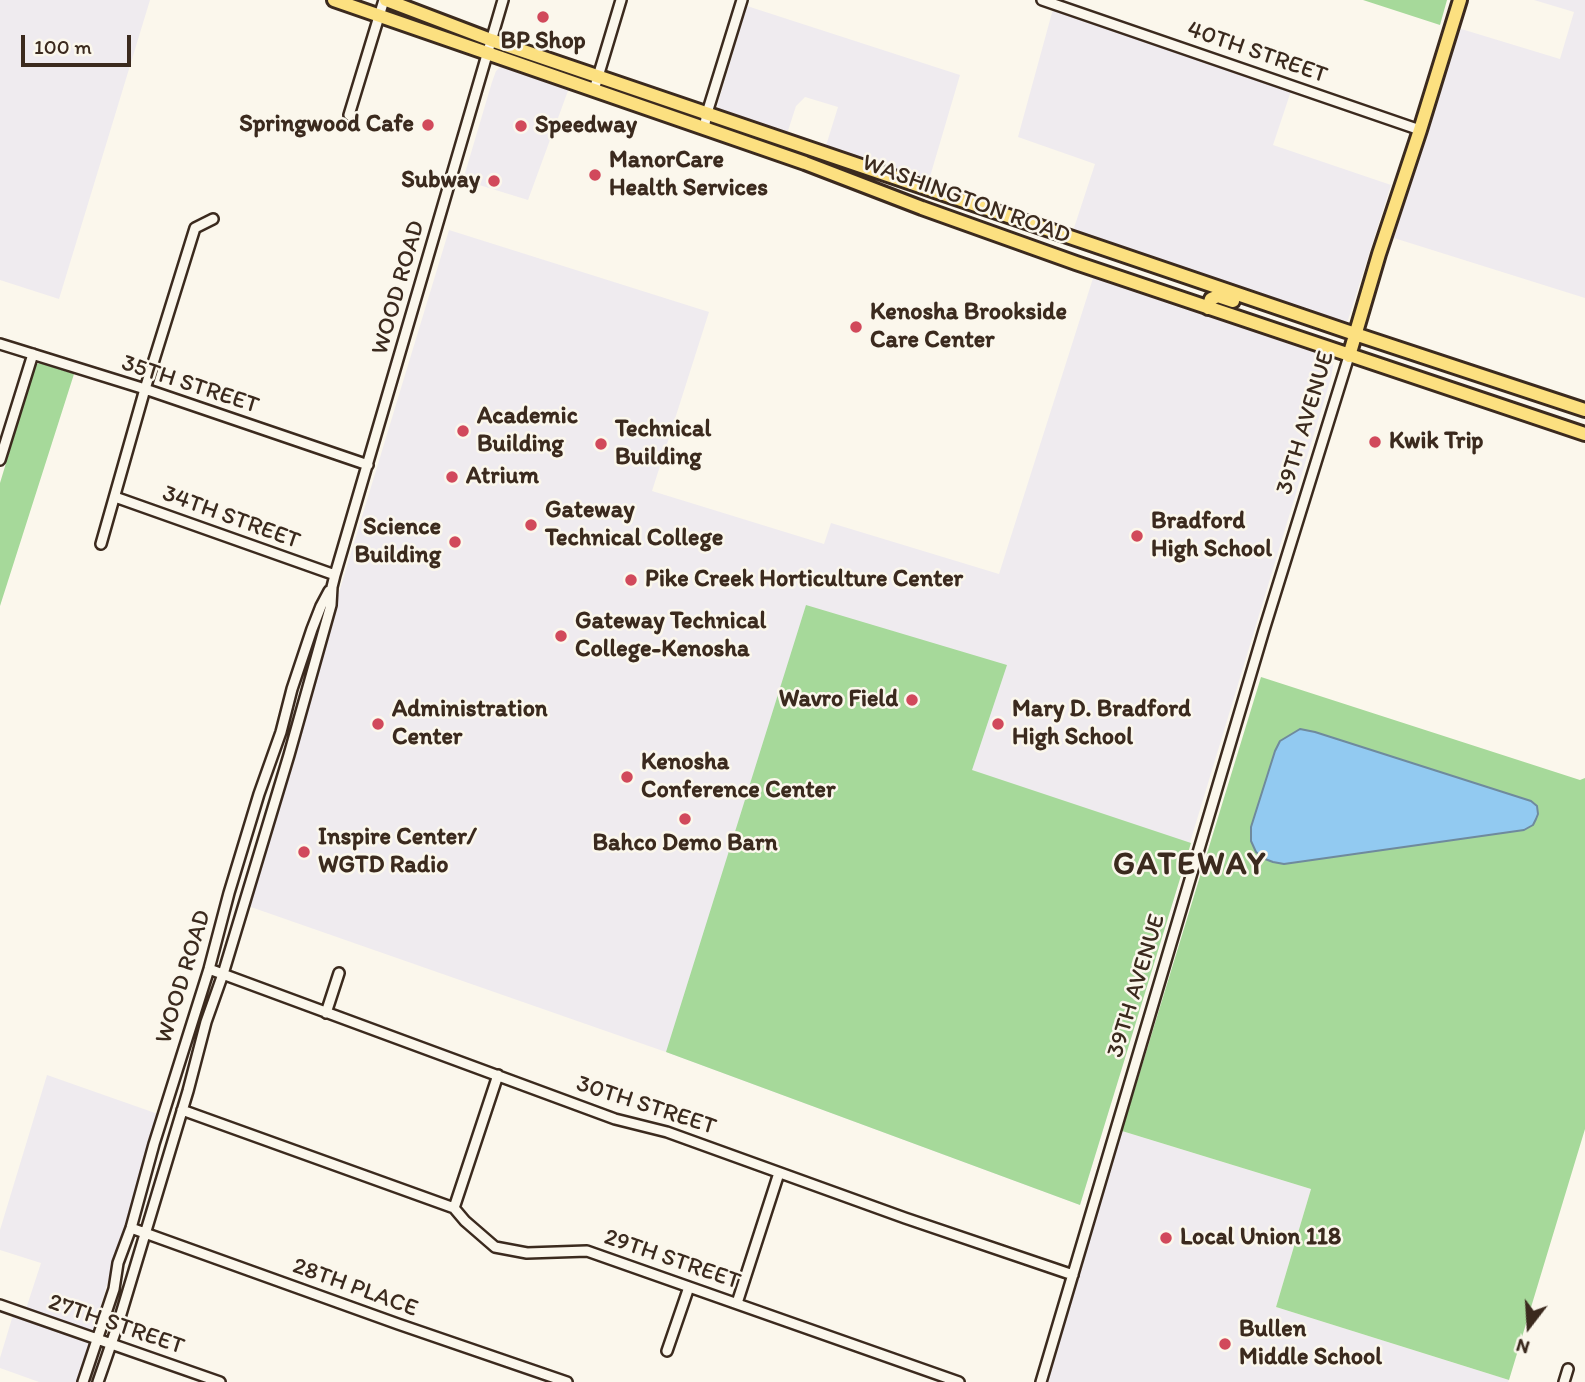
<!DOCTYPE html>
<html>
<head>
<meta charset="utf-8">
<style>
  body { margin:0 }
  #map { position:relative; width:1585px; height:1382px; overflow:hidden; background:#fbf7ec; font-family:Itim,sans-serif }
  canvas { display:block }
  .north { position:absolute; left:1494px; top:1291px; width:70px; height:70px; -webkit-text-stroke:5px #fbf7ec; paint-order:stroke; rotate:197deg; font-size:19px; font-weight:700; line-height:28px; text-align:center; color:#3b2a1e }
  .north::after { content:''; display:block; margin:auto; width:24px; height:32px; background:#3b2a1e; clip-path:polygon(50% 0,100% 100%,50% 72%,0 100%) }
  .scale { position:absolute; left:21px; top:35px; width:110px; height:32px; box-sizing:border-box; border:4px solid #3b2a1e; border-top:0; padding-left:9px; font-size:21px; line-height:24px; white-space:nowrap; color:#3b2a1e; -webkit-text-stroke:5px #fbf7ec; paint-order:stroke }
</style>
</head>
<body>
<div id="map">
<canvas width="1585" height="1382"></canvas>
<div class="north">N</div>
<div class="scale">100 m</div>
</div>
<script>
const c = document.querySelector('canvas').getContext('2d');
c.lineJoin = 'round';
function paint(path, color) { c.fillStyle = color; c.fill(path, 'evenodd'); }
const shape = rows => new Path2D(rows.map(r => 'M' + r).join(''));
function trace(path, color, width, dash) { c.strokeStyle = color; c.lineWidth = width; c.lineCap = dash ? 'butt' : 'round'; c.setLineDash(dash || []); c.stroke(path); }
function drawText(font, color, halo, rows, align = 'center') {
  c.font = font + ' Itim,sans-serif'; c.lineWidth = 5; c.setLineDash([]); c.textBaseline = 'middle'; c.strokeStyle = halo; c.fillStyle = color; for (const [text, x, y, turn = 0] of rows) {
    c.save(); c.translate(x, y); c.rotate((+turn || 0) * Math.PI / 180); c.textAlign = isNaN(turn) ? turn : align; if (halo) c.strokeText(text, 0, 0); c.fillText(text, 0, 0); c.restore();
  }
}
paint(shape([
  [0,0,150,0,59,299,0,280],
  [1534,0,1585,0,1585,298,1394,238,1458,28,1560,59,1574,12],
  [747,6,960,75,929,180,825,149,838,107,805,97,796,106,786,137,719,113,717,106],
  [1053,9,1291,91,1273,145,1391,185,1348,320,1343,323,1334,322,1073,231,1095,164,1018,137],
  [501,66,506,66,569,88,528,200,463,180,492,82,496,71],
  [449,230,709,312,652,491,824,544,831,523,999,574,1094,275,1325,354,1334,360,1331,378,1080,1205,666,1052,248,906,309,703,330,622],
  [47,1075,158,1114,78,1382,39,1382,0,1368,0,1358,13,1315,23,1318,41,1263,0,1250,0,1230],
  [1122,1131,1311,1189,1276,1307,1509,1380,1508,1382,1047,1382]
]), '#efebef');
paint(shape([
  [1363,0,1447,0,1440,25],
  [40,363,74,374,0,606,0,483,35,367,37,364],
  [806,605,1007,665,972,770,1191,843,1080,1205,666,1052],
  [1261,677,1580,780,1585,778,1585,1129,1509,1380,1276,1307,1311,1189,1122,1131]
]), '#a6d99a');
const water = shape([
  [1300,729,1315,732,1531,801,1537,806,1538,814,1536,819,1533,825,1524,830,1284,864,1273,862,1265,859,1256,852,1251,841,1251,827,1275,751,1280,741,1300,729]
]);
paint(water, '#92caf1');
trace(water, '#6f8a9d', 2);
const minor = shape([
  [1042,0,1420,130],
  [594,90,621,0],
  [349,115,384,0],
  [704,129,707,113,742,0],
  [0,344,145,389,368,465],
  [0,460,33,354],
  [115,497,335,575],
  [101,544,145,389,195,228,213,219],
  [209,969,615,1119,667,1132,905,1218,1073,1275],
  [326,1013,339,973],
  [182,1110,454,1208,465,1221,495,1247,527,1253,587,1251,959,1382],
  [454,1208,498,1075],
  [131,1228,398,1324,567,1382],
  [737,1303,779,1173],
  [0,1305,220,1382],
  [667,1351,689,1287],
  [83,1382,114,1289,118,1263,131,1228,154,1144,209,969,229,893,259,794,281,732,292,689,312,629,321,606,329,591],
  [98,1382,118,1324,188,1091,206,1022,223,974,289,755,331,605,332,587,335,575,503,0],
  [1041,1382,1264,630,1349,356],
  [1564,1382,1568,1369]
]);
const major = shape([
  [334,0,805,163,922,208,1076,263,1585,434],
  [386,0,491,40,1355,334,1585,410],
  [1208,308,1211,299,1218,296,1233,301],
  [1349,356,1379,254,1420,130,1460,0]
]);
trace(minor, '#3b2a1e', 14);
trace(major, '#3b2a1e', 18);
trace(minor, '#fbf7ec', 9);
trace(major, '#fce080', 12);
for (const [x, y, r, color] of [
  [543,17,7,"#d1495b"],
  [428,125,7,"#d1495b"],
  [521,126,7,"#d1495b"],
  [595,175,7,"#d1495b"],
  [494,181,7,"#d1495b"],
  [856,327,7,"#d1495b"],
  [463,431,7,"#d1495b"],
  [1375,442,7,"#d1495b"],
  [601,444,7,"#d1495b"],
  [452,477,7,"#d1495b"],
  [531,525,7,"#d1495b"],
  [1137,536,7,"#d1495b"],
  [455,542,7,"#d1495b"],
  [631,580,7,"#d1495b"],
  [561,636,7,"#d1495b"],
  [912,700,7,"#d1495b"],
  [378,724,7,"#d1495b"],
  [998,724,7,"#d1495b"],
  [627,777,7,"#d1495b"],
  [685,819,7,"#d1495b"],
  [304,852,7,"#d1495b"],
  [1166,1238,7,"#d1495b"],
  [1225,1344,7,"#d1495b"]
]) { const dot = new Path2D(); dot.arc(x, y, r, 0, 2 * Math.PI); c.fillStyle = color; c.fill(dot); trace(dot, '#fbf7ec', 2.5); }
drawText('bold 24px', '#3b2a1e', '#fbf7ec', [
  ["BP Shop",543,42,"center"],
  ["Springwood Cafe",414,125,"right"],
  ["Speedway",535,126],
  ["ManorCare",609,161],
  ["Health Services",609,189],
  ["Subway",480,181,"right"],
  ["Kenosha Brookside",870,313],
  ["Care Center",870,341],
  ["Academic",477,417],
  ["Building",477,445],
  ["Technical",615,430],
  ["Building",615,458],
  ["Kwik Trip",1389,442],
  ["Atrium",466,477],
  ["Gateway",545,511],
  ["Technical College",545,539],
  ["Bradford",1151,522],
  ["High School",1151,550],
  ["Science",441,528,"right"],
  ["Building",441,556,"right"],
  ["Pike Creek Horticulture Center",645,580],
  ["Gateway Technical",575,622],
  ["College-Kenosha",575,650],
  ["Wavro Field",898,700,"right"],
  ["Administration",392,710],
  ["Center",392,738],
  ["Mary D. Bradford",1012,710],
  ["High School",1012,738],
  ["Kenosha",641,763],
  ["Conference Center",641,791],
  ["Inspire Center/",318,838],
  ["WGTD Radio",318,866],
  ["Bahco Demo Barn",685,844,"center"],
  ["Local Union 118",1180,1238],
  ["Bullen",1239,1330],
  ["Middle School",1239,1358]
], 'left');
drawText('24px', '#3b2a1e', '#fbf7ec', [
  ["40TH STREET",1257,53,19],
  ["WASHINGTON ROAD",966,200,20],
  ["WOOD ROAD",399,288,-74],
  ["35TH STREET",190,385,18],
  ["39TH AVENUE",1306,423,-73],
  ["34TH STREET",231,518,20],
  ["WOOD ROAD",184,977,-73],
  ["39TH AVENUE",1137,986,-73],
  ["30TH STREET",646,1106,18],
  ["29TH STREET",672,1260,19],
  ["28TH PLACE",355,1288,20],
  ["27TH STREET",116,1325,19]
]);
c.letterSpacing = '2px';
drawText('bold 32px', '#3b2a1e', '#fbf7ec', [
  ["GATEWAY",1190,866]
]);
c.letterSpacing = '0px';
</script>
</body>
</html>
